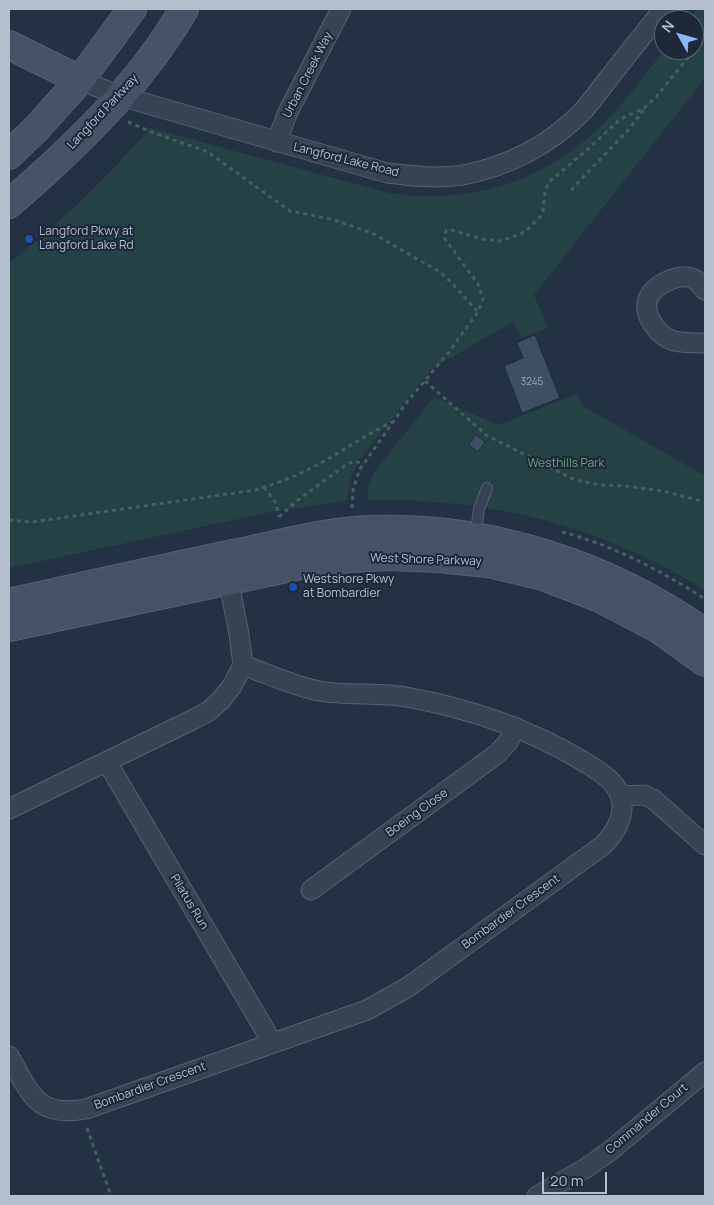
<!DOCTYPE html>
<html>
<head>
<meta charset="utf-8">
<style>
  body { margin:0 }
  #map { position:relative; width:714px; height:1205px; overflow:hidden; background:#233143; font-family:Manrope,sans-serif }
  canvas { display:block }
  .frame { position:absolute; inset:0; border:10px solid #b5becd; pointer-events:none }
  .north { position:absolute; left:654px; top:10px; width:50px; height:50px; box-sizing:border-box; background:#1d2838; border:1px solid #5a6474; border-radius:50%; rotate:308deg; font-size:14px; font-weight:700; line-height:20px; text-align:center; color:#b5becd }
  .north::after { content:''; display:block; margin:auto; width:18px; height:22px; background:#88b6ff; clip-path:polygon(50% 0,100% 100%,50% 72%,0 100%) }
  .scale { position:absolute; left:542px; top:1172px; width:65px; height:22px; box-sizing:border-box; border:2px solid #b5becd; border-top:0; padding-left:6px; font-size:15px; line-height:18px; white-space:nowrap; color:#b5becd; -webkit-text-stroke:4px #1d2838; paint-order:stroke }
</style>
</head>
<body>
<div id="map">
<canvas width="714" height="1205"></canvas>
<div class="frame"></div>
<div class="north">N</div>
<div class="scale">20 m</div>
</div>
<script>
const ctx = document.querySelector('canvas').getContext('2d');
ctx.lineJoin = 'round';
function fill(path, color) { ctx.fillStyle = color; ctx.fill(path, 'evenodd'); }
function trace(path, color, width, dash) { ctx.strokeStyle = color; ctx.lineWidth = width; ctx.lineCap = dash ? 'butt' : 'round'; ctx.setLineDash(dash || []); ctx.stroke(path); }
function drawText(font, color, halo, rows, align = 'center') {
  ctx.font = font + ' Manrope,sans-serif'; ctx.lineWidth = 4; ctx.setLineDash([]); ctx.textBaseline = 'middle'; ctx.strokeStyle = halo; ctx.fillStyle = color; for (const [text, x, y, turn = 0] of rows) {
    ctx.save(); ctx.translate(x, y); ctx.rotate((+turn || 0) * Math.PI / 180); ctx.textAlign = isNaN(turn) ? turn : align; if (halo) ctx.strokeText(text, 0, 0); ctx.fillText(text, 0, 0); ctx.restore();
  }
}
const green = new Path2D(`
  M697,9H705V78L534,295L548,328L522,338L513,322L431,369L360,459C351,474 349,483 347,501L271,512L9,568V263C61,223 107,177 150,128L389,193C471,205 545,182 604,123C626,101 645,75 664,50H694V20H688Z
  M577,394L583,406L705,476V590C598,524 492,498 367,500L369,484L375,471L434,397L498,425Z`);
const building = new Path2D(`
  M535,335L560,398L522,413L504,366L523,358L517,343Z
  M476,435L485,442L478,452L469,445Z`);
const path = new Path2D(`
  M694,50L705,36
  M128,122L154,133L208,152L290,211L331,219L372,233L440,272L453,284L478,312
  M571,190L631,127L644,109
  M425,381L486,435L575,480L601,485L625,486L663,491L705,502
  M264,487L276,503L279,517
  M352,508L353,489L360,469L407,402L448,353L478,312L481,303L483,299L478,284L445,239L444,235L446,231L451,230L482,239L501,241L525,232L540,217L543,211L545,191L549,182L587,150L619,120L644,108L656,97L694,50
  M279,517L298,500L347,464L354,461L363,464
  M9,520L32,522L255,490C275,484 295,477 313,467C340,453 365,435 392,422
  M562,532C613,545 661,571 705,599
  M87,1128L111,1196`);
const lane = new Path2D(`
  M475,538L479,509L487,488`);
const street = new Path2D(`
  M80,80L120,96L387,173C412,176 438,179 463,175C509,166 551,144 583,111C592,101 600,89 609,78C627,55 645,32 664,9
  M277,142L287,114L341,9
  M705,290C702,287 698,281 694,279C680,272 654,284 648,299C642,315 659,337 674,341C684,343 695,343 705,343
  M107,762L272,1042
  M621,796L644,795L653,799L705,845
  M9,809L194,719L209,711L221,700L232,686L243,665L239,634L226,568
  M311,890L497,754L508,742L515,727
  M9,1056C31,1094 36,1118 86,1109L367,1010L408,987L602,846C615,834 627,814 620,795C614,779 594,768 581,760C527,728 468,708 406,697C378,692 348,696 319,691C293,686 268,674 243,665
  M537,1196L586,1168L610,1151L705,1072`);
const secondary = new Path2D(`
  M9,45L80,80
  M9,155L37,128L80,80L132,9
  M9,204C75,147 140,85 184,9
  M9,603C85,586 161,569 238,553C281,544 328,531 372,530C490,526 609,565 705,633
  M9,627L296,566L351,558L390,556L438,558L488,563L543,576L600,598L659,629L705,662`);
const markers = [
  [29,239,5,"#1a4fb4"],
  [293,587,5,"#1a4fb4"]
];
const numberNames = [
  ["3245",532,382]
];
const streetNames = [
  ["Urban Creek Way",308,75,-63],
  ["Langford Parkway",103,112,-47],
  ["Langford Lake Road",346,160,14],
  ["West Shore Parkway",426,560,2],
  ["Boeing Close",417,813,-36],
  ["Pilatus Run",189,902,59],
  ["Bombardier Crescent",511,912,-36],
  ["Bombardier Crescent",150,1086,-20],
  ["Commander Court",647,1119,-40]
];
const poiNames = [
  ["Langford Pkwy at",39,232],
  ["Langford Lake Rd",39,246],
  ["Westshore Pkwy",303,580],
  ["at Bombardier",303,594]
];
const parkNames = [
  ["Westhills Park",566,464]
];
fill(green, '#264144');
fill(building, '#3f4f63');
trace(building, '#1f2a3a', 1);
trace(lane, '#566170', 12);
trace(street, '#566170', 21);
trace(secondary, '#566170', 30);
trace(path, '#445e61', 3, [4, 4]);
trace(lane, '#384353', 10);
trace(street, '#384353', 19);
trace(secondary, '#465266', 28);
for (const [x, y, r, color] of markers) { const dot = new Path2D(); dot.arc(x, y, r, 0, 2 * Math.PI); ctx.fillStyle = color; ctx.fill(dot); trace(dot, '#1d2838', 2); }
drawText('10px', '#98a2b2', null, numberNames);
drawText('12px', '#b5becd', '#1d2838', streetNames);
drawText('12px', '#b5becd', '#1d2838', poiNames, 'left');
drawText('12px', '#6aa076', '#1d2838', parkNames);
</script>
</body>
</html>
